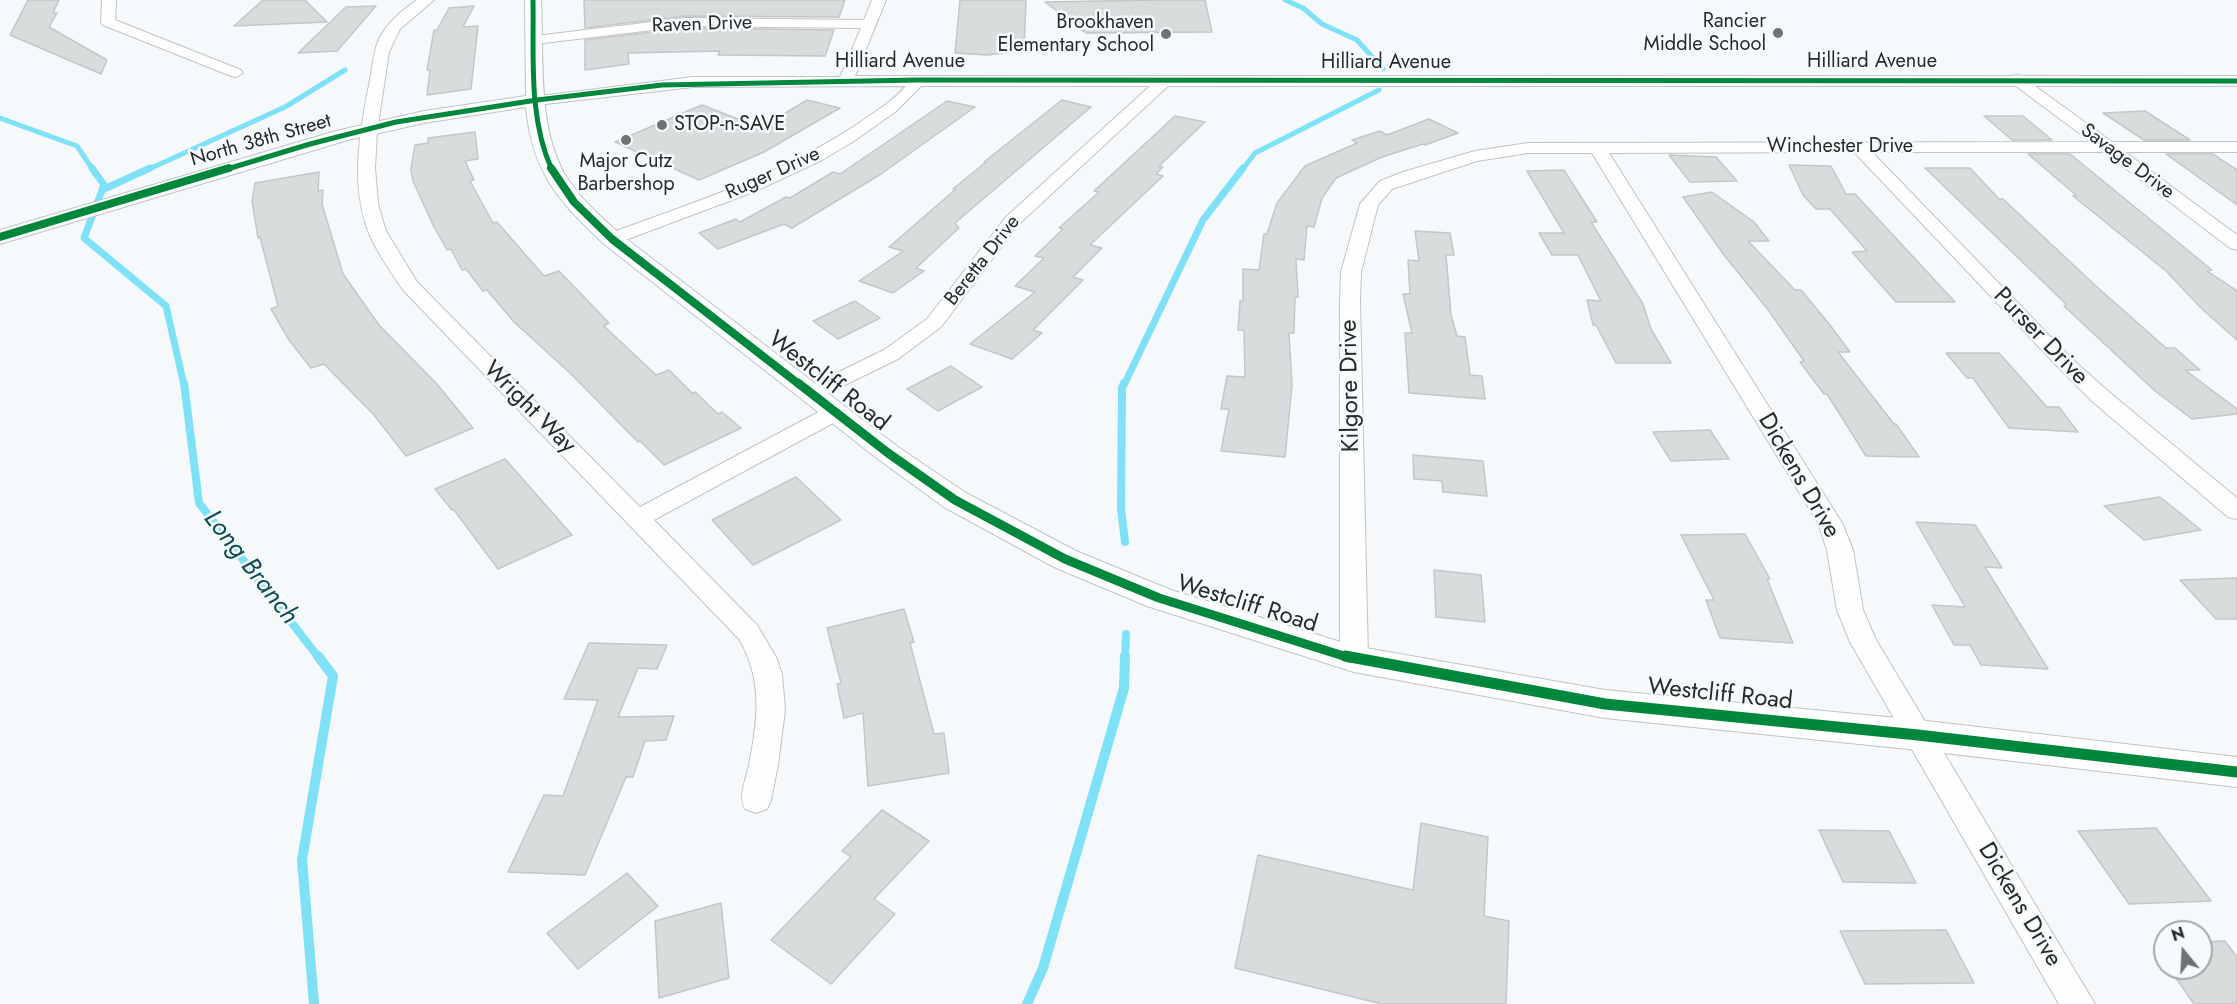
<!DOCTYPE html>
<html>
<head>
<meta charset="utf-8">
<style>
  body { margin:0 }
  #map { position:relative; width:2237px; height:1004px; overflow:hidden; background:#f6f9fb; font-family:Jost,sans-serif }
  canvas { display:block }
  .north { position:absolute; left:2153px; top:920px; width:60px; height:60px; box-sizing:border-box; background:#f5fafc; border:2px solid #a3a7a8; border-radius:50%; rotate:342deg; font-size:16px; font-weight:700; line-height:24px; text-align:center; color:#282a2a }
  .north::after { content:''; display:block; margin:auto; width:21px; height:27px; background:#707273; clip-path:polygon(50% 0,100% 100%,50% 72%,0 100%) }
</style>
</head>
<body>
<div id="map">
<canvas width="2237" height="1004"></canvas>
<div class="north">N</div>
</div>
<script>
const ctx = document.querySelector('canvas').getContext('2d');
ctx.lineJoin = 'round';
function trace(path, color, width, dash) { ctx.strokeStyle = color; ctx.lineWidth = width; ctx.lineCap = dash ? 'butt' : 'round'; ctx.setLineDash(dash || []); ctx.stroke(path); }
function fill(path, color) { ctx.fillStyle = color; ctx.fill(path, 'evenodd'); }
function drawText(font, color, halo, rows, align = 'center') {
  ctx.font = font + ' Jost,sans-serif'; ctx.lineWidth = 5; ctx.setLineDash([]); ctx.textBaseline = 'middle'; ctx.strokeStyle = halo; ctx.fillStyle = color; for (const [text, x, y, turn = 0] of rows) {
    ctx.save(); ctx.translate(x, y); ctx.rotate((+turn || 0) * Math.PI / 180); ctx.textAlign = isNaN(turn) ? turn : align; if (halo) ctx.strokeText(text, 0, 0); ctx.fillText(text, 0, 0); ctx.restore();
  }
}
const streamFar3 = new Path2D(`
  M1285,0L1303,8L1322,24L1357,40L1383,69
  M0,118L77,146L93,170
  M147,170L285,107L345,70
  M1242,170L1255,153L1379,90`);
const streamFar2 = new Path2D(`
  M92,168L104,185L84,238L166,306L184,385
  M102,190L150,168
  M1124,385L1203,220L1243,168`);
const streamFar1 = new Path2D(`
  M184,383L199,503L319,658
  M1124,383L1122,388L1121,509L1125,542
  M1125,658L1126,634`);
const stream = new Path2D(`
  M314,1004L302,860L333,676L318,656
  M1027,1004L1043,968L1124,688L1125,656`);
const building = new Path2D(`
  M28,0H59L53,13H57L49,27L107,60L101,74L10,35Z
  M263,0H305L327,22L234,26Z
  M584,0H845L839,17L686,16L585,28Z
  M960,0H1026L1024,51L987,55L955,53Z
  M1158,0H1205L1212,32L1086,33L1045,2Z
  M376,6L337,51L298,53L346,7Z
  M474,6L463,27L478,26L471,89L427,95L430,70H427L434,30H437L449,8Z
  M686,28L834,30L825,56L718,55L720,51L628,53L629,64L585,70V40Z
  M807,100L840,108L764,152L699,180L615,142L702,105L761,128Z
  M1062,100L1091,107L955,223L959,228L916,268L924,271L893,293L859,281L903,251L889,247L956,189H953L986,162H984Z
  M947,101L975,107L881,174L792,228L784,224L718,249L699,233L736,219L740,222L786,197L790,198L833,172L840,174Z
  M2145,111L2190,140H2144L2103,113Z
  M1175,116L1205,122L1159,166L1163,167L1156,174L1163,176L1090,245L1102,248L1073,277L1083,280L1033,330L1042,333L1012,359L970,344L1035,292L1015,286L1044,258L1035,256L1063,229L1059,228L1099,192L1094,191Z
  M1984,116H2023L2052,140H2012Z
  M1429,119L1458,133L1425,145L1423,144L1382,157L1336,178L1322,198L1314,227L1307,226L1304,260L1296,259L1298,297H1295L1294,333H1289L1292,385L1285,457L1221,451L1229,409H1221L1227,376L1245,377L1244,330H1238L1240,301H1243V269L1259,270L1264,234H1267L1277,203L1305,166L1357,143L1352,140L1380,131L1387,135Z
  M475,132L478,159L465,161L474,180L470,181L493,223L497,222L544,276L559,271L609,323L604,326L656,375L669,370L692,393L695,392L718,414L722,412L741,428L664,465L640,441L638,442L570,373L514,322L487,290L483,291L466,269L462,270L451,249L447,250L433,225L413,181L411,169L415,145L428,143V138Z
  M2028,154H2070L2212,270L2207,271L2237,291V340L2202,309L2166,271L2073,196H2077Z
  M2166,154H2213L2237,170V205Z
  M1669,155L1716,157L1737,181L1690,182Z
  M1789,165L1831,166L1846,194H1855L1955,302H1896L1852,252L1867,251L1830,209H1816L1803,195Z
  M1925,168H1970L1999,199H2003L2097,287L2166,348H2175L2200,370H2185L2237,409V414L2192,419L2155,391L2064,306L2067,305Z
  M1564,170L1597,222H1591L1643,304L1651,329L1671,363H1616L1596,325H1593L1587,300L1601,301L1578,255H1552L1539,233H1564L1527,171Z
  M319,172L318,191L323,190L322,204L343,274L379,325L436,383L473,428L406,456L374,415L324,364L311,368L289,340L271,309L278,306L260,237L258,238L252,201L255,183Z
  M1712,192L1754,222L1769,241H1748L1795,290H1801L1830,325L1850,352H1838L1894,424H1896L1919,457L1866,456L1827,394H1824L1800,362L1804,361L1769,311L1724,255L1683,197Z
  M1415,231L1450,233L1454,255H1446L1451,315L1457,336L1465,337L1470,375L1482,376L1485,399L1409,393L1405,333H1412L1403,294H1410L1408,260L1419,261Z
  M855,301L880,318L838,339L813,321Z
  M1946,353H1999L2047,407H2059L2078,432L2009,428L1973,378H1967Z
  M951,366L982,387L938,411L907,389Z
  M1710,430L1729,459L1671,461L1653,432Z
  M1413,455L1483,461L1487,496L1443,492L1442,481L1414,479Z
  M505,459L572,535L498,569L454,510H452L435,489Z
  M796,477L841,520L753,565L712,520Z
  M2160,497L2201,530L2144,540L2104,506Z
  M1916,522L1975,525L2002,568L1985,567L2048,669L1981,665L1970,645H1954L1932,605L1965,607Z
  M1745,534L1770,579H1767L1793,643L1720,638L1706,600H1714L1681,535Z
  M1434,570L1481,575L1485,622L1436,617Z
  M2237,578V619H2216L2180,580Z
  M904,609L914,642L910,643L934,734L944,733L949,773L868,786L863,713L844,718L837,684L841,683L827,628Z
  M589,643L667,645L657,669L638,668L618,717L674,716L666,740L645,741L633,777H626L585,875L508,872L544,795L563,796L598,700L564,699Z
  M882,810L929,841L874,899L895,914L831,984L771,940L851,857L842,851Z
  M1421,823L1488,837L1484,916L1509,921L1506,1004H1382L1235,968L1258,855L1413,890Z
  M2156,828L2211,901L2129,904L2078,831Z
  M1819,830L1889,831L1916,883L1843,882Z
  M627,873L658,906L578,969L547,933Z
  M721,903L729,978L659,998L655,921Z
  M1946,930L1974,983L1865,984L1840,931Z
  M2225,941L2237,957V1004H2194L2169,968H2201V942Z`);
const minor = new Path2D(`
  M102,0H116L115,20L241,70L243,73L236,77L231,76L103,25L101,22Z
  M417,0H434L400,29L389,52L377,131L375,168L378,204L386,231L417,282L640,507L828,407L836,405L844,407L847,412L844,417L654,520L757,625L776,657L782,674L785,710L778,765L771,800L767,809L756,813L745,809C738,795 746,780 749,765C758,721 763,679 739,639L403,290C389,269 372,246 365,222C351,175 361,126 370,80C373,66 373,52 379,39C387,23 402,10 417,0Z
  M872,0H886L855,76H2011L2017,75L2023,76H2237V86H2035L2112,142H2237V152H2125L2237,235V250L2230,248L2104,152H1872L2072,359L2109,392L2237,498V519L2228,517L2093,402L2058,367L1854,152L1609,153L1842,523L1853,550L1863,610L1876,640L2095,1004H2059L1850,642L1837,610L1827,550L1818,523L1592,153H1528L1477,161L1392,189L1378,205L1361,272L1360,301L1368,659L1364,666L1354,669L1344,666L1340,659V301L1341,272L1360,204L1380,181L1403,172L1475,151L1528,143L2091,142L2016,86H1168L1018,225L941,327L898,359L812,401L804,399L801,394L804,389L884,350L927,319L1006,217L1150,86H921L895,112L854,141L822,160L756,191L612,245L605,243L603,239L605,235C692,203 782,175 859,123C876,111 893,101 906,86L693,87L537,105L529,100L532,97L693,77H840L861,28L686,26L535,44L528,40L535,36L686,18L864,20Z`);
const tertiary = new Path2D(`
  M525,0H541C544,57 536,132 569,181C583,201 602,218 620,234L898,447L966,493L1076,551L1171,590L1354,646L1605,690L1918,720L2237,757V787L1918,750L1605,718L1354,672L1147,606L1054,567L944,507L878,459L604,244C558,201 532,172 526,107L424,123L348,140L0,244V230L336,131L424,111L526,96Z`);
const cyclewayFar3 = new Path2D(`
  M533,0C534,56 528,118 552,170
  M224,170L310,144L396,122L537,100L662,85L917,80L2237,81`);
const cyclewayFar2 = new Path2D(`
  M551,168L574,202L612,239L800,385
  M0,237L229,168`);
const cyclewayFar1 = new Path2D(`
  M798,383L888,453L955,500L1065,559L1159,598L1350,658`);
const cycleway = new Path2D(`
  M1345,656L1605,704L1918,735L2237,772`);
const markers = [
  [1778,33,6,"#707273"],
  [1166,34,6,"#707273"],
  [662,125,6,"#707273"],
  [626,140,6,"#707273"]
];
const farPoinames = [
  ["Rancier",1766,22],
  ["Middle School",1766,45],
  ["Brookhaven",1154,23],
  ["Elementary School",1154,46],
  ["STOP-n-SAVE",674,125,"left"],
  ["Major Cutz",626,162,"center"],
  ["Barbershop",626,185,"center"]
];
const farStreetnames = [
  ["Raven Drive",702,25,-2],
  ["Hilliard Avenue",900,62],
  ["Hilliard Avenue",1872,62],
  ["Hilliard Avenue",1386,63],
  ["North 38th Street",261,141,-16],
  ["Winchester Drive",1840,147],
  ["Savage Drive",2127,162,37],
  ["Ruger Drive",773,174,-24],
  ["Beretta Drive",983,261,-52]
];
const streetNames = [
  ["Purser Drive",2040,337,46],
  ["Westcliff Road",828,382,38],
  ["Kilgore Drive",1351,386,-91],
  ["Wright Way",529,408,45],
  ["Dickens Drive",1798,476,60],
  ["Westcliff Road",1247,605,17],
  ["Westcliff Road",1720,695,6],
  ["Dickens Drive",2019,905,59]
];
const waterNames = [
  ["Long Branch",250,568,52]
];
trace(streamFar3, '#7ee1f8', 5);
trace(streamFar2, '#7ee1f8', 7);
trace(streamFar1, '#7ee1f8', 8);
trace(stream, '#7ee1f8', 10);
fill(building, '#d9dcdd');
trace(building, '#c4c6c7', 1.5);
trace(minor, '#c1c3c5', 2);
trace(tertiary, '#c1c3c5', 2);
fill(minor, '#fefefe');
fill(tertiary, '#fefefe');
trace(cyclewayFar3, '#00873e', 5);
trace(cyclewayFar2, '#00873e', 8);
trace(cyclewayFar1, '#00873e', 9);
trace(cycleway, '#00873e', 11);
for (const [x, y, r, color] of markers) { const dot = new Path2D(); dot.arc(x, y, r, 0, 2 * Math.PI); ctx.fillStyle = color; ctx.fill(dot); trace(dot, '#f5fafc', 2); }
drawText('20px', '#282a2a', '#f5fafc', farPoinames, 'right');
drawText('20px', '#282a2a', '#f5fafc', farStreetnames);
drawText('24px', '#282a2a', '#f5fafc', streetNames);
drawText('italic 26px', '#0d4a57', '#f5fafc', waterNames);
</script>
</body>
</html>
